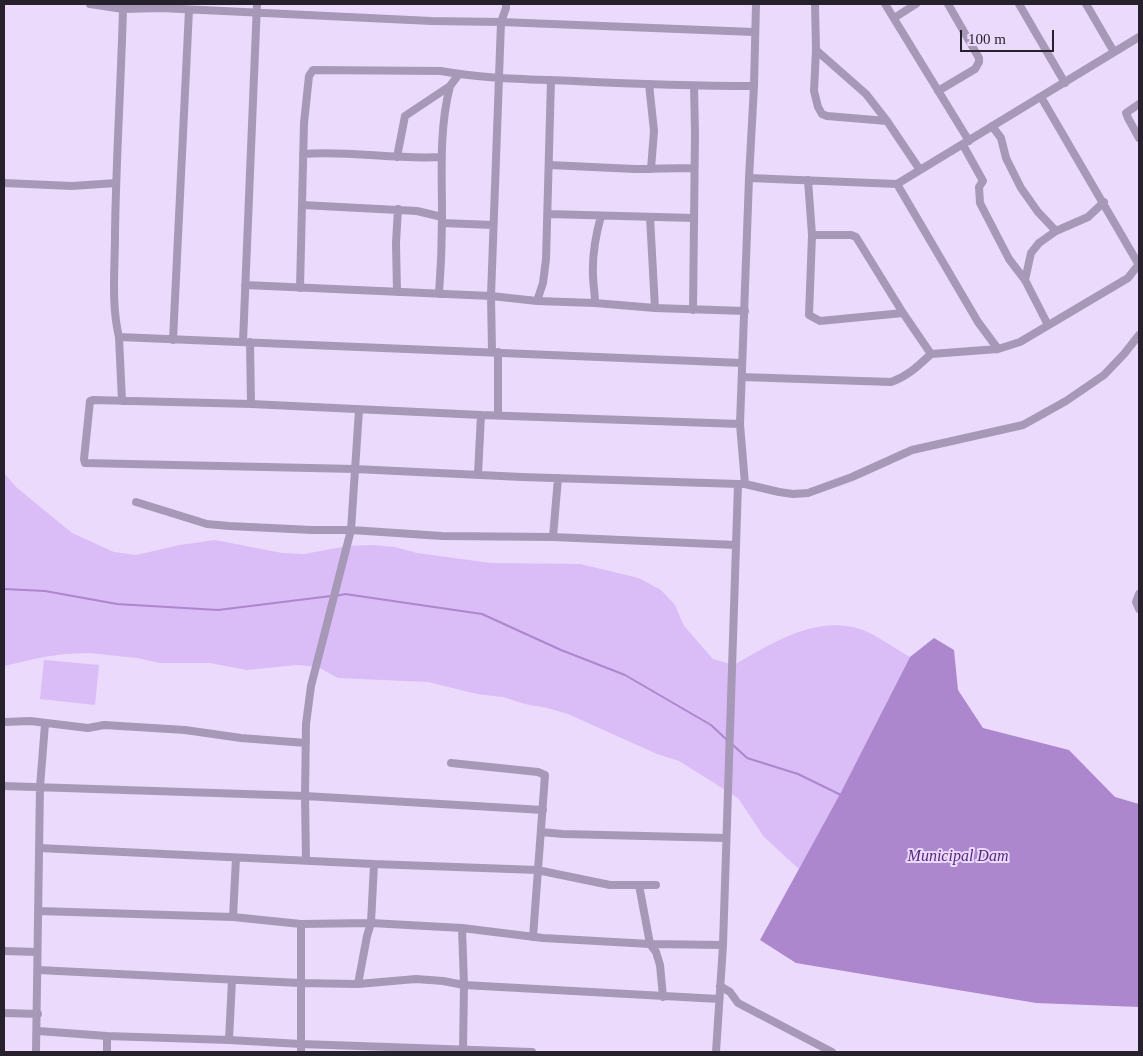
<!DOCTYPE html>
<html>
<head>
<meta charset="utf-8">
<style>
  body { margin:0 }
  #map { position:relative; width:1143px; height:1056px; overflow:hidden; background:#ebdafc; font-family:"Times New Roman",serif }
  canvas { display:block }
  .frame { position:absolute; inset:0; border:5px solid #27212d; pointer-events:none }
  .scale { position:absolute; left:960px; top:30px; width:94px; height:22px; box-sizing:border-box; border:2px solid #27212d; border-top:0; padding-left:6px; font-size:15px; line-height:18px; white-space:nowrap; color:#27212d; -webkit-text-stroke:4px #ebdafc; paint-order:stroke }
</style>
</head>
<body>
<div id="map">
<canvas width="1143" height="1056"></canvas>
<div class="frame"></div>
<div class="scale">100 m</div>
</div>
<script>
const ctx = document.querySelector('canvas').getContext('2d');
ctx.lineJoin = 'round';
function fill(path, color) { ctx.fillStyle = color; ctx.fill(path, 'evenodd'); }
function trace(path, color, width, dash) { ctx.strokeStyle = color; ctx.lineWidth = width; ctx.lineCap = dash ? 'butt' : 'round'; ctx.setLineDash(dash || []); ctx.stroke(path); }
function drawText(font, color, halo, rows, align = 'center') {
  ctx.font = font + ' "Times New Roman",serif'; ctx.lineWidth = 4; ctx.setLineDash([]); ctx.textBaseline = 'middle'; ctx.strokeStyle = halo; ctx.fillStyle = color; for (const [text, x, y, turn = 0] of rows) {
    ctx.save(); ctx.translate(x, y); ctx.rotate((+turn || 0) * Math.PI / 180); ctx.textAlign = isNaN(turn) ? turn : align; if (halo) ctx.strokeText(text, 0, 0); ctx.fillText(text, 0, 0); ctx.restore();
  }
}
const green = new Path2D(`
  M4,473L16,487L72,533L114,552L136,555L180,545L215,540L282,553L304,554L348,546L372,545L395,547L417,553L491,563L580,564L639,578L661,590L675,605L684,626L713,659L734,665C771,644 815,615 860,629C875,634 896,649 910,657L840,794L799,869L764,837L738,798L679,761L657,754L568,714L547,708L525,704L503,697L477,694L428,682L338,678L318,667L296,665L247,670L210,663H160L137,658L89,653L65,654L43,657L4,666Z
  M44,660L99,665L95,705L40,699Z`);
const water = new Path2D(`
  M934,638L954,650L958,690L983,728L1069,750L1115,797L1139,804V1007L1036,1003L796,963L760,940L840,794L910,657Z`);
const stream = new Path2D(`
  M4,589L45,591L117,604L218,610L331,596
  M336,596L345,594L482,614L561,650L625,675L711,725L727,740
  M733,745L747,758L798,774L841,795`);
const minor = new Path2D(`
  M90,4L123,9L161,8L431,21L501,22L754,32
  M815,4L816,50L814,91L818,107L822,114L827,116L887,121L920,170
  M885,4L969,141
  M1019,4L1065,83
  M1086,4L1114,52
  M894,18L916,4
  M816,50L866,94L887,121
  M649,84L654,131L651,169
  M938,91L975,69L979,62V58L948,4
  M1041,97L1139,265
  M1139,104L1126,113L1128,118L1139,138
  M992,126L1001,138L1006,158L1021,188L1038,212L1056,231
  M963,145L983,181L979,187L980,203L1009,259L1025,280L1048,325
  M303,154C349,150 395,160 441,157
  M397,157L405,116L450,86L459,74
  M549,165L635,169L694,168
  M749,178L897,184L1139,37
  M808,180L812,235L809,315L820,321L903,313L931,354
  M4,183L72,186L116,183
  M897,184L978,322L998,349
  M302,205L304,123L309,76L313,70L441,71C485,79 530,79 574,81C635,84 694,86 754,86
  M548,214L693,218
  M650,217L655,308
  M442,223L493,225
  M812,235H851L856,237L903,313
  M1025,280L1031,253L1039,243L1056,231L1088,217L1104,202
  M245,285L491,296L537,301L595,303L655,308L745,311
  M300,288L302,205L417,211L442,217
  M397,292L396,243L398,209
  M439,294C441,268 442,243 442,217C442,173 439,129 450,86
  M537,301L543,283L546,259L551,80
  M595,303C595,293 593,284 593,275C592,255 596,234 601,216
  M693,310L695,134L694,86
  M119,337L742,363
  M173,340L189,10
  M243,342L257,4
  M250,342L251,404
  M492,351L491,296L499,77L501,22L506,8V4
  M742,377L891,382C908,376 918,366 931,354L998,349L1020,342L1128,278L1139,264
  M122,401L119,337C111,304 115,268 115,234C116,159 121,84 123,9
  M498,415V352
  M478,474L481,415
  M738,484L522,477L355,469L85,463L84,459L90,401L93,400L251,404L481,415L740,424
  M745,484L779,492L793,494L808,493L852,477L912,450L1023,425L1066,401L1104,375L1124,354L1139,335
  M136,502L207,524L229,526L312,530H351L442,536L553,537L736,545
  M553,537L558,478
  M1139,594L1136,602L1139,609
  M4,722L30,721L88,728L104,725L185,730L241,738L306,743
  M451,763L538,772L545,775L533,937
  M4,786L305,796L543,810
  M541,832L563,834L726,838
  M39,848L374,864L537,870L610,885H656
  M306,860L305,796L306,724L311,686L351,530L359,410
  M639,885L650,944L656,952L660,965L663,997
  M39,911L233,917L301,924L371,923L462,928L543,938L650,944L723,945
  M233,917L236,858
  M462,928L464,985L463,1050
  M4,951L37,952
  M38,970L300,983L358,984L416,979L443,981L464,985L719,999
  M358,984L367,936L371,923L374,864
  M720,986L730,992L738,1003L832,1052
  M4,1013L38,1014
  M38,1031L107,1036L229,1040L301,1044L532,1052
  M229,1040L232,980
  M36,1052L40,787L45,724
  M107,1052V1036
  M301,1052V924
  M716,1052L723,945L738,484H745L740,424L749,178L754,86L756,4`);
const waterNames = [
  ["Municipal Dam",958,857]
];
fill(green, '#dabcf7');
fill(water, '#ac87ce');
trace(stream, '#ac87ce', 2);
trace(minor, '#a798b8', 8);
drawText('italic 16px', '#57277b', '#ebdafc', waterNames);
</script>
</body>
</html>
